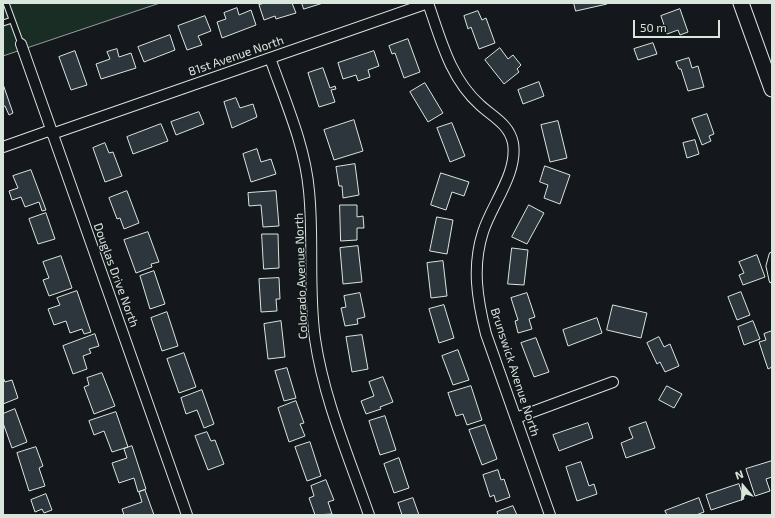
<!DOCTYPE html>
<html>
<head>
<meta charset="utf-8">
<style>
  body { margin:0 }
  #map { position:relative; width:775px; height:518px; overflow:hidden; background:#14181c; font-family:"Exo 2",sans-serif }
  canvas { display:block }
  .frame { position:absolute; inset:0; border:4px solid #d8e6dc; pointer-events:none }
  .north { position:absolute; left:723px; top:466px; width:40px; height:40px; -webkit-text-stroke:3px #14181c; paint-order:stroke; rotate:341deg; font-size:11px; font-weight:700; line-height:16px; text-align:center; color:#d8e6dc }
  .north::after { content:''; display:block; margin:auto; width:14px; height:18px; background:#d8e6dc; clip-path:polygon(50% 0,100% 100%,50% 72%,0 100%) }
  .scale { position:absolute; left:633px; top:20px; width:87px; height:18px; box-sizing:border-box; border:2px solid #d8e6dc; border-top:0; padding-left:5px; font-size:12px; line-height:14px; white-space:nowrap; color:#d8e6dc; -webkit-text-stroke:3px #14181c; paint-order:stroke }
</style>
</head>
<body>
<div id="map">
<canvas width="775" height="518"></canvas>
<div class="frame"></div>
<div class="north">N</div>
<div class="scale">50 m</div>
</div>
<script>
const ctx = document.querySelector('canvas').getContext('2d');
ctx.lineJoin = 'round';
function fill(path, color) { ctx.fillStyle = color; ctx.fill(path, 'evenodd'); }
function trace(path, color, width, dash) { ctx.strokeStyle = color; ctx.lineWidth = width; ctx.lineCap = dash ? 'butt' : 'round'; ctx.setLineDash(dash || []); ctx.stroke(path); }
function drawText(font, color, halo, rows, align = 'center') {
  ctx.font = font + ' "Exo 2",sans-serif'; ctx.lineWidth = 3; ctx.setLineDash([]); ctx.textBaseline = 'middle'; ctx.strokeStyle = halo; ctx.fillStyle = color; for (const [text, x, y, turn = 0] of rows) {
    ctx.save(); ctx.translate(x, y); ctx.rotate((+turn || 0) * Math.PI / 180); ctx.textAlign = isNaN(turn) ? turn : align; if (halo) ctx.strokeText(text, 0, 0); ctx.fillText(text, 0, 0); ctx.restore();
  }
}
const green = new Path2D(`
  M3,3H160L3,56Z`);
const building = new Path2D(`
  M265,3H292L296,13L276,19L275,16L264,20L259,5Z
  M302,3H323L304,9Z
  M574,3H606L607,4L576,11Z
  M237,8L239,15L251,10L256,25L222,38L217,22L226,19L224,13Z
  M680,9L688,32L680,35L678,30L667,34L661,16Z
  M478,11L482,20L486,18L495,43L479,49L471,27L468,29L464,16Z
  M205,16L211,31L198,36L202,45L187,50L178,26Z
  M170,35L175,50L144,62L138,47Z
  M408,39L420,72L404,78L395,53L392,54L389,46Z
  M653,43L657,54L638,60L634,49Z
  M500,48L508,59L513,55L521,65L517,69L519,72L504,84L485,60Z
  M117,49L119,57L131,53L136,68L101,79L96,64L110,59L107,52Z
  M75,51L87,85L71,90L59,57Z
  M374,51L379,66L368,70L370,77L358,81L356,75L343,79L338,63Z
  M689,58L692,68L698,66L704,87L688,91L681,69H679L676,62Z
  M323,68L330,88L335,86L336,89L331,90L335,102L319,107L308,73Z
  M539,82L544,96L523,104L518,90Z
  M425,83L443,113L428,122L410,92Z
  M3,84L13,113L9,115L5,106H3Z
  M236,98L240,108L253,104L257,117L232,128L224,102Z
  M199,112L204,124L176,135L171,122Z
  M707,114L714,134L709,136L711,141L702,145L692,119Z
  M354,120L363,151L334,160L324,130Z
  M558,121L567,158L550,162L541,125Z
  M452,123L465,156L450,162L437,128Z
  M161,124L168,141L133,154L127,137Z
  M695,140L699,154L687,158L683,143Z
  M105,143L109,153L113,152L122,176L105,182L93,148Z
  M257,149L261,162L271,159L276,174L251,182L243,154Z
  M355,164L359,195L343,198L342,186H339L336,167Z
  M545,166L570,175L560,204L544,198L548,185L540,182Z
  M31,170L46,210L42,211L39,202L25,207L21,197L12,200L9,191L18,188L13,176Z
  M441,173L469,182L464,196L452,192L446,210L431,205Z
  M127,191L139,223L124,229L120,218L117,219L109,198Z
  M276,191L279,226L263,227L261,205L249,206L248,193Z
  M340,205H357V217L363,216L364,228H357V240L341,241Z
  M529,205L544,213L527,244L512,237Z
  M46,213L55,239L38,244L29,219Z
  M437,217L453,220L447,254L430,251Z
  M148,232L159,262L151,264L152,267L136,273L124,240Z
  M262,234H278L279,268L264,269Z
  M358,246L362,282L343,284L340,248Z
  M512,248L528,250L524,285L508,284Z
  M757,255L765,277L743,285L739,275L744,273L739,262Z
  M61,256L72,288L49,296L43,280L49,278L43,262Z
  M443,261L447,296L431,298L427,263Z
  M154,271L165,304L150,309L140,276Z
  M279,278L280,299H276L277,311L261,312L259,279Z
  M77,291L91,332L84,334L82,329L70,333L66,321L54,325L48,309L60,305L57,298Z
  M741,292L750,315L737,320L728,297Z
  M360,293L365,317L357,319L358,324L345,326L341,308L346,307L344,296Z
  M527,293L535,317L529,319L532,329L518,333L515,321L518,320L511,298Z
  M444,305L454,338L439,343L429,309Z
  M613,305L647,313L641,338L607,330Z
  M167,312L178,346L162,351L151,318Z
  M597,318L602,333L568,346L563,330Z
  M281,321L285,357L268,359L264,324Z
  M753,321L760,339L744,345L738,327Z
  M772,331V367L768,369L759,342L766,340L764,334Z
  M95,334L99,346L89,349L91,353L83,356L87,369L73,374L63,346Z
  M362,335L368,369L352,372L346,337Z
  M659,337L664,347L670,344L679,366L665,372L660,362L657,364L647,343Z
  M536,338L549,372L534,377L521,343Z
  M458,350L469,380L453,385L442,356Z
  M184,353L196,387L179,393L167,359Z
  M287,368L296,398L284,401L275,371Z
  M102,373L115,406L94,414L84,387L89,385L87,378Z
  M3,377L5,382L12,380L18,398L3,404Z
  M383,377L393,402L380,407L381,409L366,414L361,401L374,396L369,382Z
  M471,386L482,420L467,425L463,414L456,416L448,393Z
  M667,386L682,394L674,408L659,400Z
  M202,390L214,424L204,428L197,410L186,414L181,398Z
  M296,401L304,423L300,424L305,436L289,442L278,408Z
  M15,409L27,442L12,448L3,423V414Z
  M116,412L128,447L112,452L104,431L94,435L89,421Z
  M385,416L396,450L380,455L369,421Z
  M646,422L655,448L626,458L621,443L633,438L629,428Z
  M588,423L593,438L559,451L553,435Z
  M485,425L497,459L482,465L469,430Z
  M207,432L211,441L215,440L224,464L208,470L195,436Z
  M310,442L321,476L307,481L295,447Z
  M132,446L146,489L138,492L134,478L119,483L112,463L127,458L124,449Z
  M36,447L43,466L39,468L45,486L29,491L17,453Z
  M399,458L409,488L394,493L384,464Z
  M772,461V477L766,479L770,491L755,496L746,469Z
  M581,462L589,486L594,484L597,494L577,501L566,467Z
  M498,470L501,480L504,479L510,497L496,502L494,495L490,497L483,475Z
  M326,480L334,500L328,502L332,514L315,515L309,498L314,496L311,486Z
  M739,484L744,499L711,510L706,495Z
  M145,490L154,515H124L122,509L142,502L139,492Z
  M46,494L52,510L44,513L42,509L35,512L31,500Z
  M413,498L419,515H402L398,503Z
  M699,498L704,512L696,515H667L665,511Z
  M513,506L517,515H498L497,512Z`);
const lane = new Path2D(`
  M6,3L21,44
  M3,23L12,20
  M772,255L769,266L772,280`);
const street = new Path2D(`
  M21,44L187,515
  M270,58C285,101 305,145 309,191C314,240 308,290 315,339C324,400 349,457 369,515
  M52,134L428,3C441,40 450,78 480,105C493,117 509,124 513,143C518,173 492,204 483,232C472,266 477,299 486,334L550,515
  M3,147L51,130
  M516,418L613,382`);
const secondary = new Path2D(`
  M741,3L772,89`);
const streetNames = [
  ["81st Avenue North",236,56,-19],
  ["Douglas Drive North",116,275,70],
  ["Colorado Avenue North",301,276,-92],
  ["Brunswick Avenue North",515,372,72]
];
fill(green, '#1a2d24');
trace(green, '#939e99', 1);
fill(building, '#2c363c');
trace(building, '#d8e6dc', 1);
trace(lane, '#d8e6dc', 7);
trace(street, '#d8e6dc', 12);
trace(secondary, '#d8e6dc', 17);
trace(lane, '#14181c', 5);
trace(street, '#14181c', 10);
trace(secondary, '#14181c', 15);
drawText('12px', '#d8e6dc', '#14181c', streetNames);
</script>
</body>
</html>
